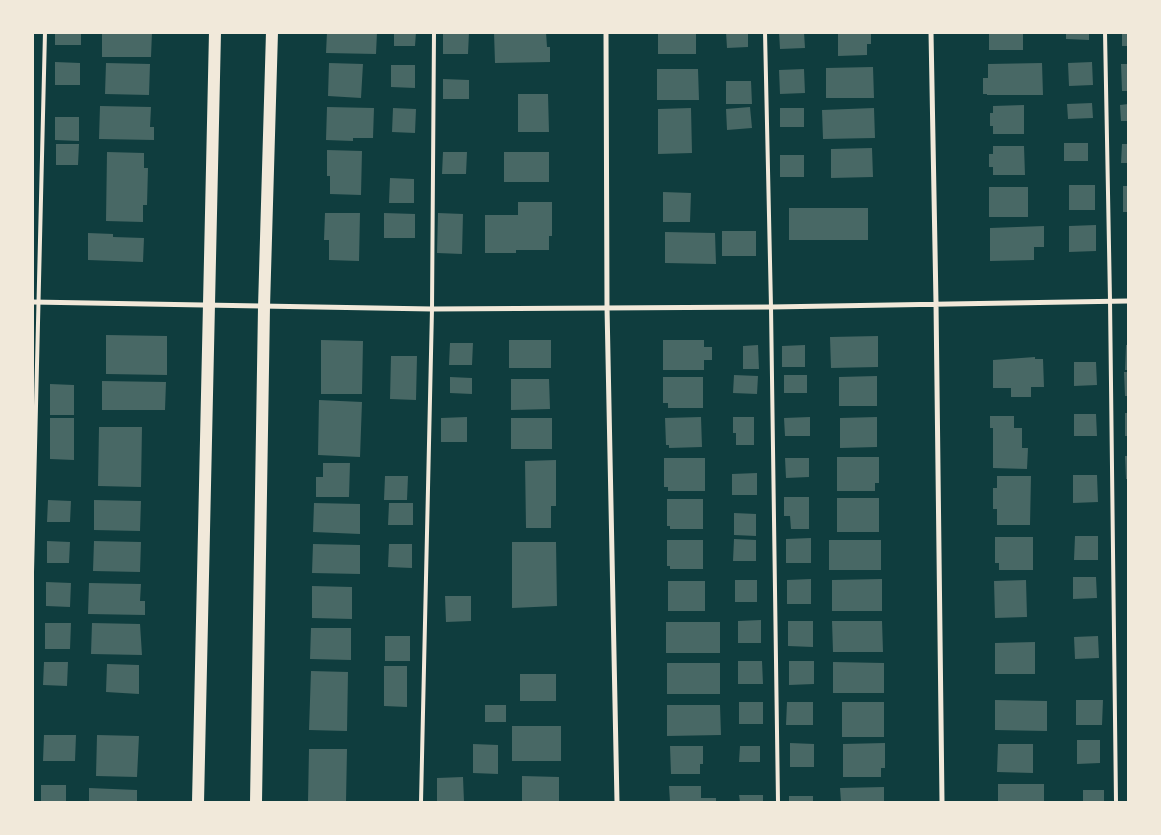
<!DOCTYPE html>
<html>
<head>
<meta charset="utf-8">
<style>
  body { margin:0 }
  #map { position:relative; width:1161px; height:835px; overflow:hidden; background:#0f3d3e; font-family:"Archivo Narrow",sans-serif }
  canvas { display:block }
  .frame { position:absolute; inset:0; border:34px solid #f1e9da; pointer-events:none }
</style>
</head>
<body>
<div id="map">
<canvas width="1161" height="835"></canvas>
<div class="frame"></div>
</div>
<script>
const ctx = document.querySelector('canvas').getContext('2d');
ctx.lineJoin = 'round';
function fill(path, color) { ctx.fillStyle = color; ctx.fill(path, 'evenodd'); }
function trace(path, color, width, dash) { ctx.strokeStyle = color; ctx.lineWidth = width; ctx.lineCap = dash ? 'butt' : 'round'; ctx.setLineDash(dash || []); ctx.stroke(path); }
const building = new Path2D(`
  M55,32H81V45H55Z
  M102,32H152L151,57H102Z
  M327,32H377L376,54L326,53Z
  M394,32H416L415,46H394Z
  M443,32H469L468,54H443Z
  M494,32H546L547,47H550V62L495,63Z
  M658,32H696V54H658Z
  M726,32H748V47L727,48Z
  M779,32H804L805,48L780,49Z
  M838,32H866V34H871V44H867V55L838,56Z
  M989,32H1023V50H989Z
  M1066,32H1089V40L1066,39Z
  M1122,32H1128V46H1122Z
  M55,62L80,63V85H55Z
  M1092,62L1093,85L1069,86L1068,63Z
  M106,63L150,64L149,95L105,94Z
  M329,63L363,64L361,98L328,96Z
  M1042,63L1043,95H987V94H983V78H988V64Z
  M1121,64H1128V91H1122Z
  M391,65H415V88L391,87Z
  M873,67L874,98H826V68Z
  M657,69H698L699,100H657Z
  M804,69L805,93L780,94L779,70Z
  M443,79L469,80V99H443Z
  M726,81H751L752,104H726Z
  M518,94H548L549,132H518Z
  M1092,103L1093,118L1068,119L1067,104Z
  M1128,104V121H1121L1120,105Z
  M1024,105V134H993V126H990V113H993V106Z
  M100,106L151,107L150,127H154V140L99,139Z
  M327,107L374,108L373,138H353V141L326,140Z
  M750,107L752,128L727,130L726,109Z
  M393,108L416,109L415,133L392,132Z
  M691,108L692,153L658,154V109Z
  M780,108H804V127H780Z
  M874,108L875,138L823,139L822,110Z
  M55,117H79V141L55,140Z
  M1064,143H1088V161H1064Z
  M56,144H79L78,165H56Z
  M1122,144H1128V163H1121Z
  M993,146H1024L1025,175H993V167H989V154H993Z
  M872,148L873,177L831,178V149Z
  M327,150L362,151L361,195L330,194V176H327Z
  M107,152L144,153V168H148L147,205H143V222L106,221Z
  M443,152H467L466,174H442Z
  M504,152H549V182H504Z
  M780,155H804V177H780Z
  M390,178L414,179V203H389Z
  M1069,185H1095V210H1069Z
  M1123,186H1128V212H1123Z
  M989,187H1028V217H989Z
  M663,192L691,193L690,222H663Z
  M518,202H552V236H549V250H516V253H485V215H518Z
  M789,208H868V240H789Z
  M325,213H360L359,261L329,260V240H324Z
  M384,213L415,214V238H384Z
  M438,213L463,214L462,254L437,253Z
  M1096,225V251L1069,252V226Z
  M1044,226V247H1034V260L990,261V228Z
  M722,231H756V256H722Z
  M665,232L715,233L716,264L665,263Z
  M88,233L113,234V237L144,238L143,262L88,260Z
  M106,335L167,336V375L106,374Z
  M878,336V367L831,368L830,337Z
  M321,340L363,341L362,394H321Z
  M509,340H551V368H509Z
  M663,340H704V347H712V360H704V370H663Z
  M450,343H473L472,365H449Z
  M758,345L759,369H743V346Z
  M805,345V367H782V346Z
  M1126,345H1128V370H1125Z
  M391,356H417L416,400L390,399Z
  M1035,357V359H1043L1044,387H1031V397H1011V388H993V360Z
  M1074,362H1096L1097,385L1074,386Z
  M1124,372H1128V396H1125Z
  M734,375L758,376L757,394L733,393Z
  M784,375H807V393H784Z
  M877,376V406H839V377Z
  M450,377L472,378V394L450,393Z
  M663,377H703V408H668V403H663Z
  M511,379H549L550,409L511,410Z
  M102,381L166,382L165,410H102Z
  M50,384L74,385V415H50Z
  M319,400L362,402L360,457L318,455Z
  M1125,413H1128V436H1125Z
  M1074,414H1096L1097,436H1074Z
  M990,416H1014V428H1022V448H1028L1027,469L993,468V428H990Z
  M467,417V442H441V418Z
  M701,417L702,447L669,448V445H666L665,418Z
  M733,417H754V445H736V433H733Z
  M810,417V436H785L784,418Z
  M877,417V447L840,448V418Z
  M50,418H74V460L50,459Z
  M511,418H552V449H511Z
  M99,427H142L141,487L98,486Z
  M1125,456H1128V479H1126Z
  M837,457H879V483H875V491H837Z
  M664,458H705V491H668V487H664Z
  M785,458H809V477L786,478Z
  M556,460V506H551V528H526L525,461Z
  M323,463H350L349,497H316V477H323Z
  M757,473V495H732V474Z
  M1073,475H1097L1098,502L1073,503Z
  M385,476H408L407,500H384Z
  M997,476H1031L1030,525H997V509H993V488H997Z
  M784,497H809V529H791L790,516H784Z
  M837,498H879V532H837Z
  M667,499H703V529H670V526H667Z
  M48,500L71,501L70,522H47Z
  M94,500L141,501L140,531L94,530Z
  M314,503L360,504V534L313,532Z
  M389,503H413V525H388Z
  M734,513L756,514V536L734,535Z
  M1075,536H1098V560H1074Z
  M995,537H1033V570H999V563H995Z
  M811,538V563H786V539Z
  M734,539L756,540V561H733Z
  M667,540H703V569H670V566H667Z
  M829,540H881V570H829Z
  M47,541L70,542L69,563H47Z
  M94,541L141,542L140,572L93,571Z
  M512,542H556L557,606L512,608Z
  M313,544L360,545V574L312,573Z
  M389,544H412V568L388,567Z
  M1073,577H1096L1097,598L1073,599Z
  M811,579V604H787V580Z
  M882,579V611H832V580Z
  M735,580H757V602H735Z
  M1026,580L1027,617L995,618L994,581Z
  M668,581H705V611H668Z
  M46,582L71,583L70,607L46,606Z
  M89,583L141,584L140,601H145V615L88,614Z
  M312,586L352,587V619L312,618Z
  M445,596H471V621L446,622Z
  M761,620V643H738V621Z
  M788,621H813V647L788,646Z
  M832,621H882L883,652H833Z
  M666,622H720V653H666Z
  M45,623H71L70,649H45Z
  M92,623L140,624L142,655L91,654Z
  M311,628H351V660L310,659Z
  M385,636H410V661H385Z
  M1098,636L1099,658L1075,659L1074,637Z
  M1035,642V674H995V643Z
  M738,661H762L763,684H738Z
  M789,661H814V684L789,685Z
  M44,662H68L67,686L43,685Z
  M833,662L884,663V693H833Z
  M667,663H720V694H667Z
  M107,664L139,665V694L106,692Z
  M384,666H407V707L384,706Z
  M311,671L348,672L347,731L309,730Z
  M520,674H556V701H520Z
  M995,700L1047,701V731L995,730Z
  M1076,700H1103L1102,725H1076Z
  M739,702H763V724H739Z
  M787,702H813V725H786Z
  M842,702H884V737H842Z
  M485,705H506V722H485Z
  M667,705H720L721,735L667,736Z
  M512,726H561V761H512Z
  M44,735H76L75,761H43Z
  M97,735L139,736L137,777L96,776Z
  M1077,740H1100V763L1077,764Z
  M790,743L814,744V767H790Z
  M885,743V768H881V777H843V744Z
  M473,744L498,745V774L473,773Z
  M998,744H1033V773L997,772Z
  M670,746H703V764H700V774H671Z
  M740,746H760V762H739Z
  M309,749H347L346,802H308Z
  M522,776L559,777V802H522Z
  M463,777L464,802H437V778Z
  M998,784H1044V802H998Z
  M41,785H66V802H41Z
  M669,786H701V798H716V802H670Z
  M884,787V802H841L840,788Z
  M89,788L137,790V802H89Z
  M1083,790H1104V802H1083Z
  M739,795H763V802H740Z
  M789,796H813V802H789Z`);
const service = new Path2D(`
  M765,32L771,307L778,802
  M1105,32L1110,300L1116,802
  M32,572L45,32
  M421,802L432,309L434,32`);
const minor = new Path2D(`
  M606,32L607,307L617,802
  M931,32L936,303L942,802
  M32,302L432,309L771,307L1128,301`);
const primary = new Path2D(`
  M198,802L215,32
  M256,802L264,307L272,32`);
fill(building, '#486865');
trace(service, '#f1e9da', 4);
trace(minor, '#f1e9da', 5);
trace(primary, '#f1e9da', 12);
</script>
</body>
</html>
